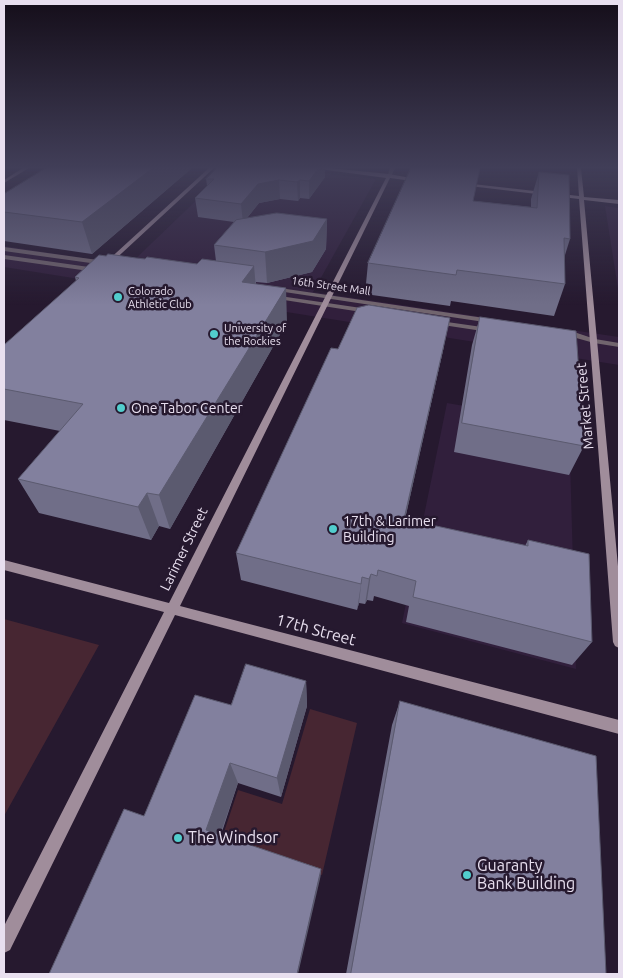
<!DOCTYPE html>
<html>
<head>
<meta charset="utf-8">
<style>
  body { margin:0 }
  #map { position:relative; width:623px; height:978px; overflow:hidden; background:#26192f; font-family:Ubuntu,sans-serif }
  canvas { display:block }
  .frame { position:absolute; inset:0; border:5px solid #e8dfef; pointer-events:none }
</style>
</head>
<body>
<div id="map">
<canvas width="623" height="978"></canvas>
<div class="frame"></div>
</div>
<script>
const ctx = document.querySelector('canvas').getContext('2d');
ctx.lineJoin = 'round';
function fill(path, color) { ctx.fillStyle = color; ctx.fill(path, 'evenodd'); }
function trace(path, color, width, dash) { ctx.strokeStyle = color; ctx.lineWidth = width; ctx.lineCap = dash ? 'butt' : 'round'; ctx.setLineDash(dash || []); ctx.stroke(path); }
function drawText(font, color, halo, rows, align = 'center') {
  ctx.font = font + ' Ubuntu,sans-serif'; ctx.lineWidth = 5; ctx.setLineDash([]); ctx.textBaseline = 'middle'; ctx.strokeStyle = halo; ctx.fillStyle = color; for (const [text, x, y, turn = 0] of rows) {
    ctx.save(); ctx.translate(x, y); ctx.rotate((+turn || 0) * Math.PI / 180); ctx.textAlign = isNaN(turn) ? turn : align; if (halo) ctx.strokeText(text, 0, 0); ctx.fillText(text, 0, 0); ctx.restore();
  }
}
const built = new Path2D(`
  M230,168H273L376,179L313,292L619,337V365L4,267V246L129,265Z
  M605,206L619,208V295Z
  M447,403L569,424L576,669L402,623Z`);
const green = new Path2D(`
  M4,619L99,645L4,816Z
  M310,709L357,723L322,875L221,841L238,790L282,804Z`);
const street = new Path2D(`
  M390,168H395L391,177H387Z
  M4,247L105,261L108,263L105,265L4,251Z
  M4,255L96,268L99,270L96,272L4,259Z
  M273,287L491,319L495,321L491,323L271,290V288Z
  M273,295L368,309L372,311L368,313L271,298L270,297Z
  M433,320L489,328L493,330L489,332L436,324L432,322Z
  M562,330H568L595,339L619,343V347L594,343L562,334Z`);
const secondary = new Path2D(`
  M23,168H29L4,183V180Z
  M209,168H214L109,265H105V263Z
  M312,168H329L389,174L422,180L419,182L390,178L180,606L619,720V734L175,615L10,950L4,953V926L164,612L4,570V560L169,603L386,178Z
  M577,168H581L584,197L619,200V204L584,200L619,577V648L615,646L613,642L579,199L461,185L464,183L579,196Z`);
const wall = new Path2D(`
  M192,168L92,254L4,241V194Z
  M539,172L570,239L565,255V284L554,316L451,301L450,306L365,294L368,263L474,201L531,207V199Z
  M325,177L309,199L300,198L298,201L280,199L259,203L247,218L327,219L326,249L312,272L267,283L256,282V284L287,322L170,529L159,526L151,540L39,513L18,479L60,431L4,420V345L76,281L75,277L106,256L197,264L216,261L214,245L234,222L198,217L195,198L207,186L206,179Z
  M480,317L584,446L569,475L454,452L472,345Z
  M444,346L405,519L525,546L528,540L592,642L572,665L406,622L409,606L374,596L373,601L367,600L365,604L359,603L357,610L241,580L236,553L338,349Z
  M306,681L307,706L281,797L238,783L221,835L321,869L320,879L144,816L231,705Z
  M400,701L606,974H346L392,725Z`);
const shadedWall = new Path2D(`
  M153,168H192L92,254L82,222Z
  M319,168H325V177L309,199V181Z
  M279,180L280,199L259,203L243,223L241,204L258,184Z
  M300,180V198L298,201L297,182Z
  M327,219L326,249L312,272L267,283L265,252Z
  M254,266L257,299L242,282Z
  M286,288L287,322L170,529L159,495Z
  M450,318L444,346L399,546L404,519Z
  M147,493L159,526L151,540L138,507Z
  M371,574L367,600L365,604L369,579Z
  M362,577L359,603L357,610L361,584Z
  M306,681L307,706L281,797L277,778Z
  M230,763L238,783L217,844L206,830Z
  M321,869L320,879L298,974H297Z`);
const building = new Path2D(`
  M46,168H153L82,222L4,212V194Z
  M217,168H319L309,181L300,180L297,182L279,180L258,184L241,204L195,198L214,179H206Z
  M411,168H480L473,201L537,208L539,172L569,175L570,239L564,238L565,284L457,270L456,275L368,263Z
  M277,213L327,219L313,241L265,252L214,245L236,220Z
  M108,254L136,258L145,259L147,257L197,264L202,259L254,266L242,282L286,288L159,495L147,493L138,507L18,479L83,404L4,389V345L79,278L75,277L99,255L106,256Z
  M369,305L450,318L404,519L528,546V540L589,554L592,642L413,597L416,581L378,570L377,576L371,574L369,579L362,577L361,584L236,553L331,348L338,349L357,308Z
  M480,317L576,331L584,446L462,423Z
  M246,664L306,681L277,778L230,763L206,830L321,869L297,974H49L124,809L144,816L195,695L231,705Z
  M400,701L596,756L606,974H351Z`);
const markers = [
  [118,297,5,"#52cdcd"],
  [214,334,5,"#52cdcd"],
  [121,408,5,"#52cdcd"],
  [333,529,5,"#52cdcd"],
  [178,838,5,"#52cdcd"],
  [467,875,5,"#52cdcd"]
];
const farStreetnames = [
  ["16th Street Mall",331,286,8]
];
const farPoinames = [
  ["Colorado",128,291],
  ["Athletic Club",128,304],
  ["University of",224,328],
  ["the Rockies",224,341]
];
const streetNames = [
  ["Market Street",585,406,-95],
  ["Larimer Street",184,549,-64]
];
const poiNames = [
  ["One Tabor Center",131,408],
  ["17th & Larimer",343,521],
  ["Building",343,537]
];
const nearStreetnames = [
  ["17th Street",316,630,15]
];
const nearPoinames = [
  ["The Windsor",188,838],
  ["Guaranty",477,866],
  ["Bank Building",477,884]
];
fill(built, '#311f3c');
fill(green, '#472632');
fill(street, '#71656e');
fill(secondary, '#a08d9b');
fill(wall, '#706e88');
fill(shadedWall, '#5b5a6f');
fill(building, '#82809e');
trace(building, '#5b5a6f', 1);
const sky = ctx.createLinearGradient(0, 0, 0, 305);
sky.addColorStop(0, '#150e1a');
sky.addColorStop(0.55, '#413e58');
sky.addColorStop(1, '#413e5800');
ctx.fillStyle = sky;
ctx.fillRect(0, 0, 623, 305);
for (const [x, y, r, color] of markers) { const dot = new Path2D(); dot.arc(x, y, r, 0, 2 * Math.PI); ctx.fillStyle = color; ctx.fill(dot); trace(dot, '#26192f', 2); }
drawText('11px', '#e8dfef', '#26192f', farStreetnames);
drawText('11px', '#e8dfef', '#26192f', farPoinames, 'left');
drawText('14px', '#e8dfef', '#26192f', streetNames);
drawText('14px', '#e8dfef', '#26192f', poiNames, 'left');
drawText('16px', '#e8dfef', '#26192f', nearStreetnames);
drawText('16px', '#e8dfef', '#26192f', nearPoinames, 'left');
</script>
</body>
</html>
